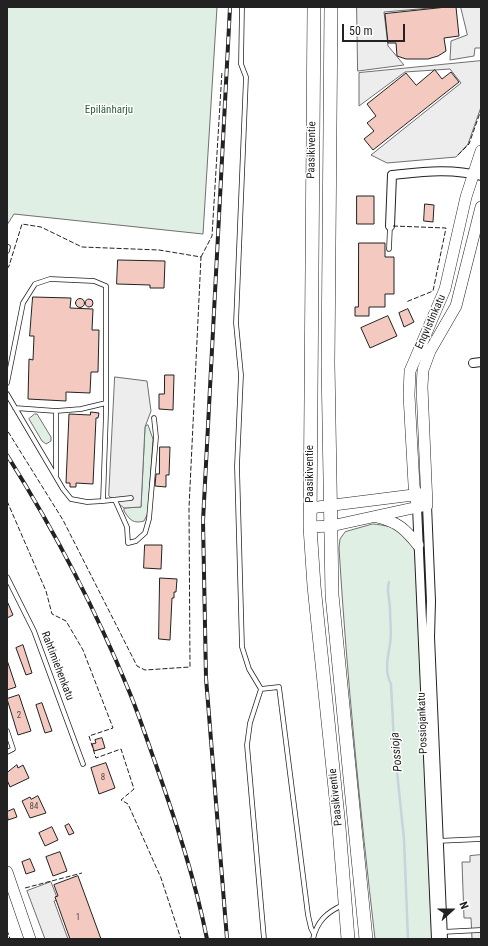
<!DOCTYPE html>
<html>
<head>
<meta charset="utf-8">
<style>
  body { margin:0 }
  #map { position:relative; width:488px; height:946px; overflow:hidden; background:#fff; font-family:"Roboto Condensed",sans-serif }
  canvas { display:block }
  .frame { position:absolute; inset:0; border:8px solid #222; pointer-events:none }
  .north { position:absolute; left:432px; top:890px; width:40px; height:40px; -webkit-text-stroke:3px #fff; paint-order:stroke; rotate:69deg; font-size:11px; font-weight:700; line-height:16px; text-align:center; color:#222 }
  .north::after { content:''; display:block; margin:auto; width:14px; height:18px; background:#222; clip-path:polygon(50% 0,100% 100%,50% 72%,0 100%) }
  .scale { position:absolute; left:342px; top:24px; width:63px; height:18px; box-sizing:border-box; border:2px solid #222; border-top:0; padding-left:5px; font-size:12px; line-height:14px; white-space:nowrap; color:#222; -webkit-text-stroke:3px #fff; paint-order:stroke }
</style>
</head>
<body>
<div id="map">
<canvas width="488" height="946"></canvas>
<div class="frame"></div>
<div class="north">N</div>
<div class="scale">50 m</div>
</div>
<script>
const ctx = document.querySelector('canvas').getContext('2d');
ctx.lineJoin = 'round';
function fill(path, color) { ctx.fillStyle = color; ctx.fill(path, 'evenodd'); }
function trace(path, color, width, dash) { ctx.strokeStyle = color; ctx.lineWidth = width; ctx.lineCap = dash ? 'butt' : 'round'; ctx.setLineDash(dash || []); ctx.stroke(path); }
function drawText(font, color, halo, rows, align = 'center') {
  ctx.font = font + ' "Roboto Condensed",sans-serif'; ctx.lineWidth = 3; ctx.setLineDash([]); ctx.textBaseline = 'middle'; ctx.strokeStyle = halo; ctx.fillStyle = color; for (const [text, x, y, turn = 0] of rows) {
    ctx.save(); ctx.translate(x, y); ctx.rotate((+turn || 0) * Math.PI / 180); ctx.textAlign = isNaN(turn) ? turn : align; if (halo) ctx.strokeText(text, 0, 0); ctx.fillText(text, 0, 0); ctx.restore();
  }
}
const green = new Path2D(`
  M7,7H217L203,234L14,214L7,225Z
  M35,414H37L51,437V441L46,444L42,441L29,419Z
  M148,425L153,439L148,513L144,521C133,524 130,520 124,511V508L141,507L145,427Z
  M373,524C396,526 403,531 415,551L432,939H375C360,809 347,679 339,548L340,539L345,532Z`);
const parking = new Path2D(`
  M357,7H442L384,12L388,46L404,65L358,71Z
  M461,7H481V48H475L474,56L450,60L451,41L467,35Z
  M481,61V107L468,144L456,157L387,163L371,155L461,83L450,69L405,72L359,106V73Z
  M115,377L147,381L151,411L145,427L141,507L124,508L109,496Z
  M481,855V939H472L471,918H464L462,862H470V856Z
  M51,882L58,900L54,901L68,939H45L27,891Z`);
const stream = new Path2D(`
  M389,582C386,590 390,600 390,609C390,621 392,633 390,644C388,657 384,671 391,684L394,743L404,839L408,939`);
const building = new Path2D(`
  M447,7H456L459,36L444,38L446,51L438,56L428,59H406L397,56L396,43H388L385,14Z
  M435,70L442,79L451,72L459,82L373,150L364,139L374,131L367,123L376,116L367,104L406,73L416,85Z
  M357,196H374V224H357Z
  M425,204L434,205L433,222L424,221Z
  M359,243H385V257H394V294H385V307H369V316H355V307H358Z
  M118,260L165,261L164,288H150V285L117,284Z
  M33,297L71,298L70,308L93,309L92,330H99L98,372H91L90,393L66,392V401L28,399L29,359L33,360L34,336H30Z
  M75.5 303a4.5 4.5 0 1 1 9 0a4.5 4.5 0 1 1-9 0Z
  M85 303a4 4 0 1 1 8 0a4 4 0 1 1-8 0Z
  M408,309L414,322L404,327L399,313Z
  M388,316L397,336L370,348L361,328Z
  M165,375H174L173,410L159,409V394H164Z
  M91,412L99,413L98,418H96L93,484L76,483V487H70V483H66L69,414L90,415Z
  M160,447H170L169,475H166V487L155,486L156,474H159Z
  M145,545H162L161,569L144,568Z
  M160,578L177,579L176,592H174V598H172L170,640L159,639Z
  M7,601L13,615L7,618Z
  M23,645L32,673L26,675L16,648Z
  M7,660L16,687L7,690Z
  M19,695L31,731L18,735L7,699Z
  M42,703L52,731L45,733L36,705Z
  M102,738L105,748L94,751L92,744L96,743L95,740Z
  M106,763L115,788L99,794L91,768Z
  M17,765L18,768L23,765L29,778L10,787L7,780V773Z
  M38,796L46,813L30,818L22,801L30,797L31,799Z
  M14,809L17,817L8,820L7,812Z
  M69,824L74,833L69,835L65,826Z
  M52,827L58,840L45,846L39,833Z
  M60,852L67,871L53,876L46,857Z
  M30,859L35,871L26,874L22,862Z
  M78,876L101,939H70L55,897L58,896L54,885Z`);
const service = new Path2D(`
  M242,7L241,64L246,77L236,323L241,375L237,466L242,647L249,669L261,689L250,723L247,745L264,939
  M389,249L390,226
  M7,251L8,247
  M7,383L23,303L35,284L50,279L94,281L106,286V413L103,501L87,502L71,499L63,489L7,394
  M15,408L56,411V476
  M56,411L81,409L106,403
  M115,500L127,527L128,543L136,541L145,533L149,519L156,437L154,418
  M103,501L131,498
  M7,577L34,631L83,764
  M261,689L279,687L308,915L311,928L314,934
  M7,731L13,749L7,752
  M437,841L481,839
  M442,932L481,930
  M313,939C317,921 327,912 343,905`);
const minor = new Path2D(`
  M390,226L392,175C422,172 451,168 481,176
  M473,363L481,362
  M427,505L431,601L430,637L443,939
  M417,507L436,939`);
const secondary = new Path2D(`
  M417,507L414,485L409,395L410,371L445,289L466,197L481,151
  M310,508L421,494
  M377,517C398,522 405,529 418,545
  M310,527L331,526L427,505L422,387L423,370L430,351L456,306L481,207
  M7,872L30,939`);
const trunk = new Path2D(`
  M314,7L310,527L314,586L339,827L348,939
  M331,7L328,363L332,595L366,939`);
const rail = new Path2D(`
  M7,455C54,530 95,608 129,691C139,715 147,740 156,765C176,822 195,879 207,939
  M227,939L206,678L203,521L230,7`);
const fence = new Path2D(`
  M458,155L469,144L481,110
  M393,226L446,228L433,291L406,302
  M201,257L212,236L222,71
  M7,269L9,266L22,224L41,227L82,247L159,250L201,257L189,508L190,667L145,670L137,666L63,520L7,430
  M7,501L46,591L52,614L66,621L83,650L113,728L89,736L96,758L121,749L134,789L121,800L128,804L161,878L181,939
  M25,888L82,873
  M7,930L10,939`);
const numberNames = [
  ["2",19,716],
  ["8",103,778],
  ["84",34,807],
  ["1",78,918]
];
const parkNames = [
  ["Epilänharju",109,110]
];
const streetNames = [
  ["Paasikiventie",312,150,-89],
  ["Enqvistinkatu",431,322,-66],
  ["Paasikiventie",310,474,-90],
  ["Rahtimiehenkatu",57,666,69],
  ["Possiojankatu",423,723,-92],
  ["Paasikiventie",336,797,-96]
];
const waterNames = [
  ["Possioja",397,752,-95]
];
fill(green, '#e0efe3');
trace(green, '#6f6f6f', 1);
fill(parking, '#ededed');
trace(parking, '#6f6f6f', 1);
trace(stream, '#c7d3dd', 2.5);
fill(building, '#f3c9c0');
trace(building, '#222', 1);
trace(service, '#222', 5.5);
trace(minor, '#222', 10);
trace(secondary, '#222', 12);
trace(trunk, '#222', 14);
trace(service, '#fff', 4);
trace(minor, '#fff', 8);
trace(secondary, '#fff', 11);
trace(trunk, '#fff', 13);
trace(rail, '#222', 4);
trace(rail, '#fff', 2.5, [8]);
trace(fence, '#222', 1, [5, 2]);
drawText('9px', '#564c4a', null, numberNames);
drawText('11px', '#2f5e38', '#fff', parkNames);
drawText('11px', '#222', '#fff', streetNames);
drawText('italic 12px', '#222', '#fff', waterNames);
</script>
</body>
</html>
